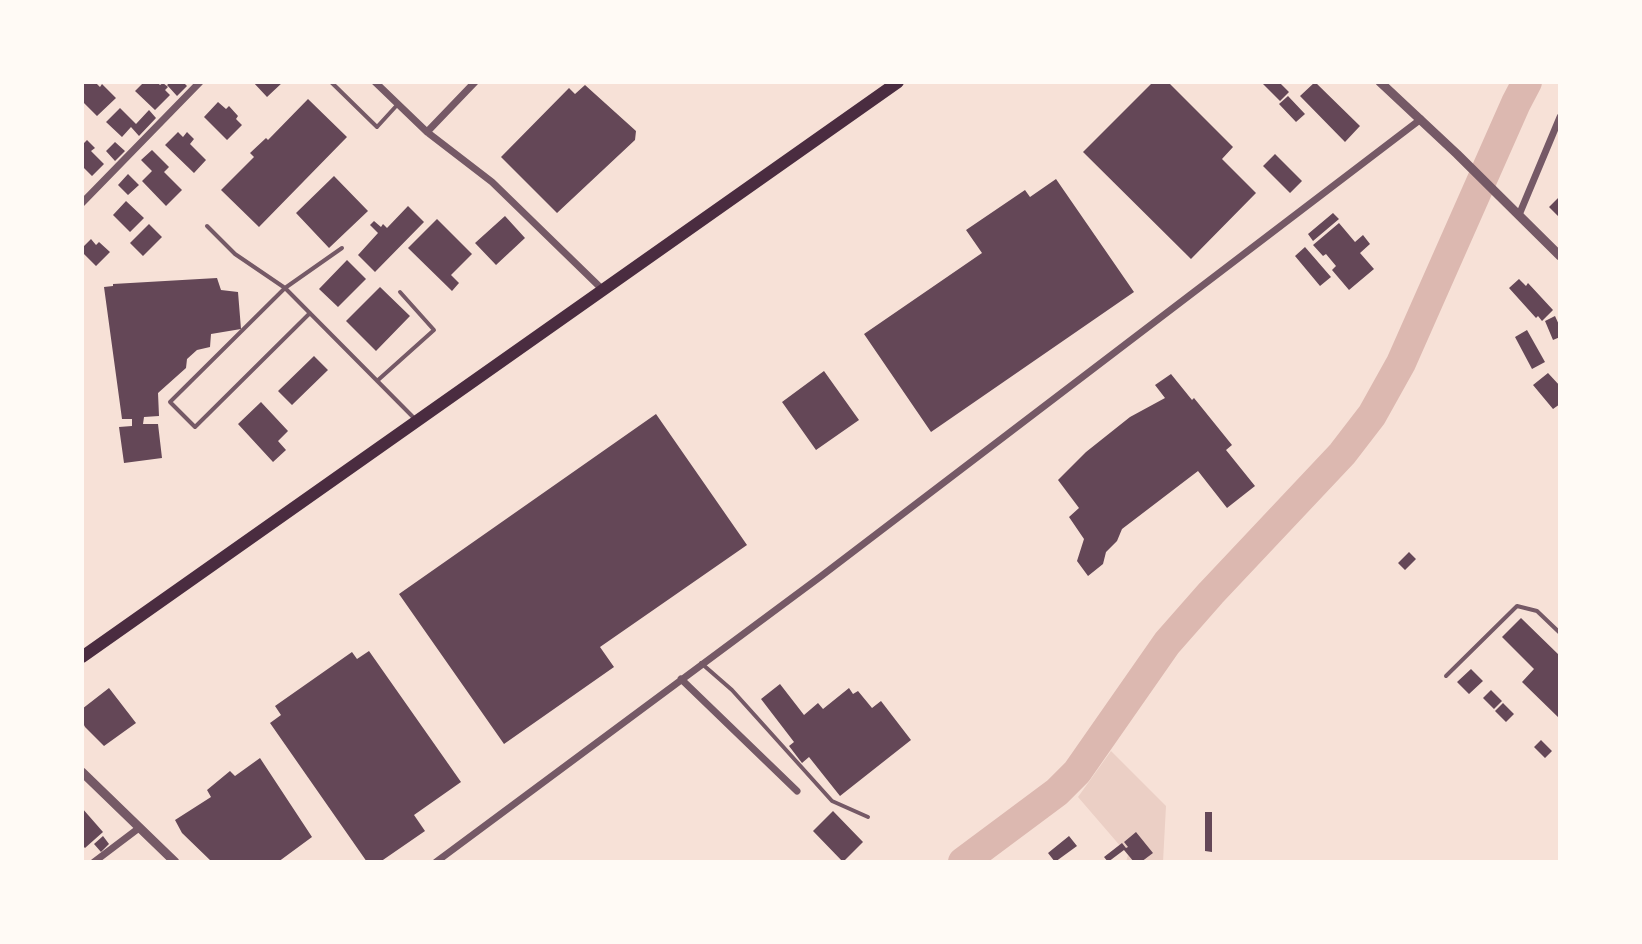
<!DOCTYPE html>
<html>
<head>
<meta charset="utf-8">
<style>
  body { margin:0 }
  #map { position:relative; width:1642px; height:944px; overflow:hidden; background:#f7e1d7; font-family:Helvetica,sans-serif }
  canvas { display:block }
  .frame { position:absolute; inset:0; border:84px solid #fffaf5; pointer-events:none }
</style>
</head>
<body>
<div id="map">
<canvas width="1642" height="944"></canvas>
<div class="frame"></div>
</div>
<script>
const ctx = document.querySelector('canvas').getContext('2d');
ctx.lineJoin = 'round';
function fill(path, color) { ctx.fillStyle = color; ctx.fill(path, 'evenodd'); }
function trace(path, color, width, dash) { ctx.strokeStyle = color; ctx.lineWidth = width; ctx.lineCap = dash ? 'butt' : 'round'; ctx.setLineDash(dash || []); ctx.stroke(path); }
const green = new Path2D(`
  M1111,751L1166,806L1163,862H1126L1128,855L1078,797Z`);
const river = new Path2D(`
  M963,862L1057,792L1077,772L1167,643L1211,593L1342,454L1372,415L1401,363L1516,103L1527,82`);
const building = new Path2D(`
  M85,82H95L100,87L102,84L116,98L97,116L82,101V85Z
  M144,82H157L160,85L163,83L168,87L165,90L170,95L155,110L135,91Z
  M171,82H183L187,86L177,96L167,85Z
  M253,82H283L267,97Z
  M1153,82H1168L1233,147L1222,159L1256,193L1191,259L1083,152Z
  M1261,82H1279L1289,92L1280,101Z
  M1315,82L1360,126L1345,142L1300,96Z
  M585,85L636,131L635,140L557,213L501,157L569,88L575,94Z
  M1288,96L1305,114L1296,122L1279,104Z
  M308,99L347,137L259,227L221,190L254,157L250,153L266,138L268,140Z
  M218,102L226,109L229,106L238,116L236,119L242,125L227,140L204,117Z
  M120,108L136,124L149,110L156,118L139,136L131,127L122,137L106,122Z
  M178,132L183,137L187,132L194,139L190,144L206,160L194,173L165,145Z
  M87,140L95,148L91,151L104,164L92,176L82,166V145Z
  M115,142L125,151L115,161L106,151Z
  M152,150L169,167L164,172L182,190L166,206L142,181L152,171L141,160Z
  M1275,154L1302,181L1290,193L1263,166Z
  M128,174L139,185L128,195L118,185Z
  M334,176L368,211L329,248L296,213Z
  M1056,179L1134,292L931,432L864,334L982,253L966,230L1025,190L1030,197Z
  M1560,196V218L1549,207Z
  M126,201L144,218L130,232L113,215Z
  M408,206L424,222L375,272L358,255L378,233L370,225L374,221L381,227L383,224L387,228Z
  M1333,213L1339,219L1313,241L1308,234Z
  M505,216L525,238L496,265L475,243Z
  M437,219L472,254L451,275L459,283L452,291L408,248Z
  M1339,223L1355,242L1363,235L1370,244L1360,253L1374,269L1349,290L1332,270L1336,266L1326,254L1323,256L1313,245Z
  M149,224L162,237L143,256L130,243Z
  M91,239L96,245L99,242L110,252L96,266L82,252V248Z
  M1305,247L1331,277L1320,286L1295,256Z
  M347,260L366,279L338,307L319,289Z
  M217,278L221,290L238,292L241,329L211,334L210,347L197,350L187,359L186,368L158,393L159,416L144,417L143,424H158L162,458L124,463L119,427L132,426V419H122L104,287L113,286V284Z
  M1519,279L1526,286L1528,283L1553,310L1542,321L1538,316L1536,318L1509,288Z
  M380,287L410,316L376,351L346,321Z
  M1555,316L1560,327V337L1553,340L1545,321Z
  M1527,330L1545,362L1532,369L1515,337Z
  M314,356L328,370L292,405L278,391Z
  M824,371L859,420L816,450L782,402Z
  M1548,373L1560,386V404L1553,409L1533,385Z
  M1171,374L1192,400L1194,398L1232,445L1226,450L1255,486L1227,508L1198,471L1122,529L1117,541L1106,552L1103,564L1088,576L1077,561L1084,539L1069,517L1079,508L1058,480L1086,452L1130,417L1165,398L1155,385Z
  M261,402L288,431L278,441L286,450L273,462L238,424Z
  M656,414L747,545L600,647L614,667L504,744L399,594Z
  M1409,552L1416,559L1405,570L1398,563Z
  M1521,618L1560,656V719L1522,682L1534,669L1502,637Z
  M369,651L461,782L414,815L425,831L380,862H367L270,723L281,715L275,706L352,652L357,659Z
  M1471,669L1483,681L1469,694L1457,682Z
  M780,684L804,715L818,703L823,709L849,688L853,694L858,691L872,708L881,701L911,740L840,796L809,757L802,763L789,746L794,742L761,699Z
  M109,688L136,723L104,746L85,727L82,721V709Z
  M1491,690L1502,701L1494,709L1483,698Z
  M1503,703L1514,714L1506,722L1495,711Z
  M1541,740L1552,751L1545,758L1534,747Z
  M260,758L312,837L278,862H212L182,833L175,820L211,797L207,790L230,771L235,776Z
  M82,808L103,832L85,848L82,845Z
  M833,811L863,842L843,862L813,831Z
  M1205,812H1212V852L1205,851Z
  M1136,832L1153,853L1141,862H1134L1124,850L1108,862L1104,857L1122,843L1126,848L1128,847L1124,842Z
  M103,836L109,844L101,852L94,844Z
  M1069,836L1077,846L1055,862L1048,853Z`);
const service = new Path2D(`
  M331,82L377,127L398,104
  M207,226L235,254L285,288L342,248
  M310,313L195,427L170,402L285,288L415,419
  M377,381L434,330L400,292
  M701,663L732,690L832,801L868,817
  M1446,676L1517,606L1537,611L1560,633`);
const minor = new Path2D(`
  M375,82L427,132L492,182L603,290
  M427,132L475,82
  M82,203L200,82
  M1519,215L1560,117
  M681,679L797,791
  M94,862L139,828
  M436,862L820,577L1421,119`);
const tertiary = new Path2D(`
  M1380,82L1457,154L1560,256
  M82,772L175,862`);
const trunk = new Path2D(`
  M82,657L898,82`);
fill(green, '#ebcfc5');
trace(river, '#dcb8b0', 30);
fill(building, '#644757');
trace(service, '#755966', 4);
trace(minor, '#755966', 7);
trace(tertiary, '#755966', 9);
trace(trunk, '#4a2c40', 12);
</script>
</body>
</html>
